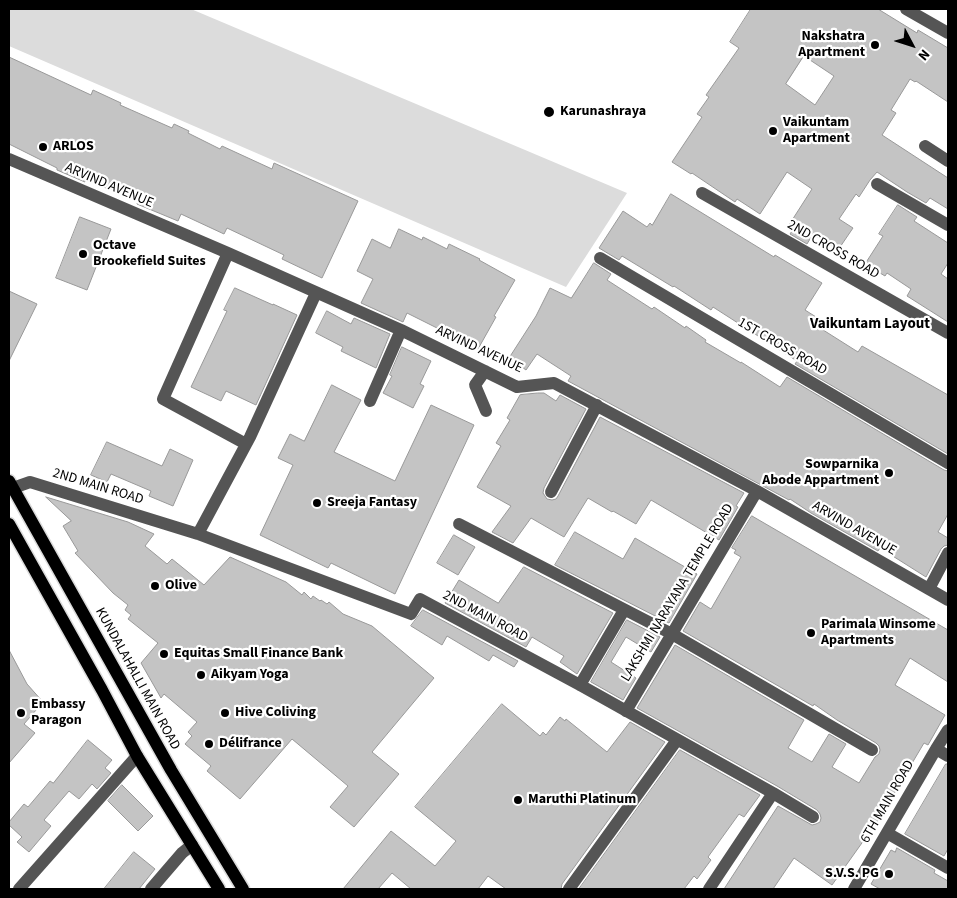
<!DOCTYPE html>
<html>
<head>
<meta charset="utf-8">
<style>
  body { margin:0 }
  #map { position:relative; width:957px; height:898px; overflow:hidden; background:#fff; font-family:"Source Sans 3",sans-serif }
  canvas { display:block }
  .frame { position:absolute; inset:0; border:10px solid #000; pointer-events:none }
  .north { position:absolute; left:887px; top:20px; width:50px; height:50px; -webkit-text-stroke:4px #fff; paint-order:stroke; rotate:130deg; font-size:14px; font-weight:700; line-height:20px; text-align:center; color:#000 }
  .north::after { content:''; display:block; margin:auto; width:18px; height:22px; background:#000; clip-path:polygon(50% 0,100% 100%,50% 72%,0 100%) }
</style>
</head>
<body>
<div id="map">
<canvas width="957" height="898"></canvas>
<div class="frame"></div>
<div class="north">N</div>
</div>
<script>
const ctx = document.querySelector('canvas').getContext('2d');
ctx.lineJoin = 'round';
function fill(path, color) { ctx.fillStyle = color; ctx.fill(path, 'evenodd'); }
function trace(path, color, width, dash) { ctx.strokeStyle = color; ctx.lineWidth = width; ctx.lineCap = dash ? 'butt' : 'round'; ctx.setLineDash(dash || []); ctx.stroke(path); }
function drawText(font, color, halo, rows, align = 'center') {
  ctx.font = font + ' "Source Sans 3",sans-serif'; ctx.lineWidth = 4.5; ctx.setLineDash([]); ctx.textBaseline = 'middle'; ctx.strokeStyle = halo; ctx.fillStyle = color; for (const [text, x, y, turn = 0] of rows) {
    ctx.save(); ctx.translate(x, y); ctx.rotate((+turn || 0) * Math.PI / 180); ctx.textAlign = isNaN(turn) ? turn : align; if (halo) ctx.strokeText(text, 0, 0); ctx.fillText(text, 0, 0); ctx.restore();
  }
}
const green = new Path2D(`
  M9,9H191L627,193L566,287L9,46Z`);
const building = new Path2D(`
  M751,9H878L917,33L918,30L948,48V102L916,81L915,82L910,79L891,110L896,113L882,135L948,178V209L930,198L926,203L907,192L877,172L870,180L859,197L856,194L839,219L853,228L838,250L813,234L807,244L790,234L792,231L787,228L812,189L787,172L760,214L737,199L735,202L692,173L691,174L672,162L702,117L697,114L709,97L706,95L739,48L730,42ZM804,56L834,76L815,105L786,84Z
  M9,57L91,95L93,90L121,103L120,105L172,128L174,124L189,131L188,133L220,149L222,146L272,169L274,163L358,201L322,278L282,259L284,255L227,228L224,234L181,214L178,221L137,204L138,201L111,189L110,190L86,179L85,182L57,170V168L9,144Z
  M671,194L774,257L775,255L822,283L805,310L824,322L820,328L858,352L862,346L948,395V454L795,364L797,361L713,307L711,310L674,286L673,287L622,256L619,260L599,248L623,211L647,227L650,223L652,225Z
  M898,205L917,217L914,221L948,243V263L941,274L948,279V322L907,296L911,289L887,273L885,276L865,264L883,236L879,234Z
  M80,217L111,229L87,290L56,278Z
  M399,229L422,240L423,237L447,249L449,244L480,259L479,260L515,280L494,316L496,317L478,349L444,330L443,331L407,313L403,322L361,303L373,279L357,271L372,239L390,248Z
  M594,263L611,274L607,280L652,309L654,307L685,328L686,326L706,340L705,342L741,363V362L780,387L787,377L944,470L948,471V514L938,532L948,538V545L944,546L941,549L926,577L880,548L878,551L811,513L790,499L789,500L568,381L571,376L537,354L526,370L509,358L536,316L550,288L571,298Z
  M235,288L273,305V304L297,315L256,405L226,391L221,401L191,387L227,311L224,310Z
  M9,291L37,304L9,361Z
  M327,311L351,324L354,318L390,334L376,368L341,351L343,347L316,333Z
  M402,347L431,361L420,384L424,386L413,408L383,393L392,376L390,375Z
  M332,385L361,400L334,452L395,481L431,405L474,425L395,594L331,563L328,568L260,535L293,465L278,458L290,434L304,441Z
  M538,393H544L556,401L560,395L586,409L544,488L543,493L547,499L552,500L556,499L558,496L600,417L744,493L736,506L738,507L719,540L651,500L636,524L613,511L612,512L588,498L564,537L531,518L513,543L492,532L511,506L477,487L501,446L496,443L510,420L507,418L520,395Z
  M107,442L162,466L170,449L193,460L173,506L149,496L151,491L111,474L107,482L91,475Z
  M46,497L128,522L154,534L145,546L167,564L172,559L204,585L230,557L286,582L302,595L304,592L311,599L313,596L320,601L321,600L327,604L329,602L343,614L372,626L434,678L372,752L399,774L354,827L330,807L348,786L292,739L240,799L207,771L211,766L185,744L192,736L188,732L197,722L164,694L161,698L141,663L158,643L128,619L131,615L125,610L128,605L113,593L75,553L78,551L63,526L71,521Z
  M752,516L948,630V682L910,658L895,685L945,715L928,745L924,743L879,819L832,885L794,858L773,889H724L778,806L812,825L816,824L820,822L821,818L820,814L817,810L777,786L637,708L675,645L804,720L788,748L812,762L829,734L846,744L832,767L859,783L875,757L879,754L880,750L879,746L876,743L837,720L814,704L813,706L683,631L700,602L711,609L741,557L734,553L736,550L732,548Z
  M575,532L623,559L635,538L697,574L669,623L555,565Z
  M454,535L475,547L458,575L437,563Z
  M524,567L613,613L577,674L560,662L564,656L532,637L526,647L445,603L459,580L498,603Z
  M423,610L518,661L514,667L493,655L489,661L447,636L442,645L411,626Z
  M627,620L660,637L651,652L626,637L611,662L636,678L623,700L591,682Z
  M9,650L27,684L43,702L24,724L35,733L9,763Z
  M502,704L540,736L543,732L546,735L560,717L565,721L566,719L607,752L630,722L665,742L562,884L561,889H506L488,876L478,889H411L392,873L378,889H343L391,831L435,866L456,841L415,807Z
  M88,740L112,760L105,768L111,773L97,789L92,784L79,799L69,791L44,820L51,826L29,852L17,842L22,837L9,825V822L24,804L28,807L50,781L53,783Z
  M680,750L760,795L744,817L739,814L708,857L711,860L697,879L694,876L684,889H579Z
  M946,764H948V849L944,856L905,834Z
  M122,785L153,816L138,831L108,801Z
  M897,848L935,870L934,873L948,881V889H880L871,884L891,850L895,852Z
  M134,852L155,869L139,889H104Z`);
const minor = new Path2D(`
  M906,9L948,33
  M925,146L948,161
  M9,159L228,253L401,330L517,387L554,383L757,491L948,600
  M877,184L948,225
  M702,193L948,333
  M228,253L163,399L246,444
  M600,258L948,463
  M485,371L475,385L486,411
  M370,401L401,330
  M13,488L30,482L198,534L411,614L420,599L580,685L773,793L813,817
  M551,492L597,405
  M459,524L672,634L872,750
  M198,534L250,437L316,293
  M929,589L948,553
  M580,685L624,610
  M626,711L757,491
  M936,749L948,756
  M887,833L948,868
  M19,889L137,756
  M151,889L182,853L192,845
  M569,889L677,740
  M709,889L773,793
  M854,889L936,749L948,730`);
const major = new Path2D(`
  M9,481L171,770L243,889
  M9,524L102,690L137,756L219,889`);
const markers = [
  [875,45,5,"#000"],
  [549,112,6,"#000"],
  [773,131,5,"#000"],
  [43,147,5,"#000"],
  [83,254,5,"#000"],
  [889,473,5,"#000"],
  [317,503,5,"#000"],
  [155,586,5,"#000"],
  [811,633,5,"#000"],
  [164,654,5,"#000"],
  [201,675,5,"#000"],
  [21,713,5,"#000"],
  [225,713,5,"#000"],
  [209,744,5,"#000"],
  [518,800,5,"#000"],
  [889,874,5,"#000"]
];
const poiNames = [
  ["Nakshatra",865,37,"right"],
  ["Apartment",865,53,"right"],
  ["Karunashraya",560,112],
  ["Vaikuntam",783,123],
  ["Apartment",783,139],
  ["ARLOS",53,147],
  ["Octave",93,246],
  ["Brookefield Suites",93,262],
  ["Sowparnika",879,465,"right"],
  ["Abode Appartment",879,481,"right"],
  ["Sreeja Fantasy",327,503],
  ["Olive",165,586],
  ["Parimala Winsome",821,625],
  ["Apartments",821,641],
  ["Equitas Small Finance Bank",174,654],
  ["Aikyam Yoga",211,675],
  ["Embassy",31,705],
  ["Paragon",31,721],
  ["Hive Coliving",235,713],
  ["Délifrance",219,744],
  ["Maruthi Platinum",528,800],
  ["S.V.S. PG",879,874,"right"]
];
const streetNames = [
  ["ARVIND AVENUE",109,186,23],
  ["2ND CROSS ROAD",833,250,30],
  ["1ST CROSS ROAD",782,347,30],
  ["ARVIND AVENUE",479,350,25],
  ["2ND MAIN ROAD",98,487,17],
  ["ARVIND AVENUE",854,529,30],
  ["LAKSHMI NARAYANA TEMPLE ROAD",678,593,-59],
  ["2ND MAIN ROAD",485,617,28],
  ["KUNDALAHALLI MAIN ROAD",137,679,61],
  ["6TH MAIN ROAD",888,802,-60]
];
const neighbourhoodNames = [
  ["Vaikuntam Layout",870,325]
];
fill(green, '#dcdcdc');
fill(building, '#c4c4c4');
trace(building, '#999', 1);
trace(major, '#dbdbdb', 15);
trace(minor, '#555', 12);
trace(major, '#000', 12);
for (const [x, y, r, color] of markers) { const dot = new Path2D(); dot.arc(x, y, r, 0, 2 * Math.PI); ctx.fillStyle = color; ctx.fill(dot); trace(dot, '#fff', 2); }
drawText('bold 14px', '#000', '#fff', poiNames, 'left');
drawText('14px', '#000', '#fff', streetNames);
drawText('bold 15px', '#000', '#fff', neighbourhoodNames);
</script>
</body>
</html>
